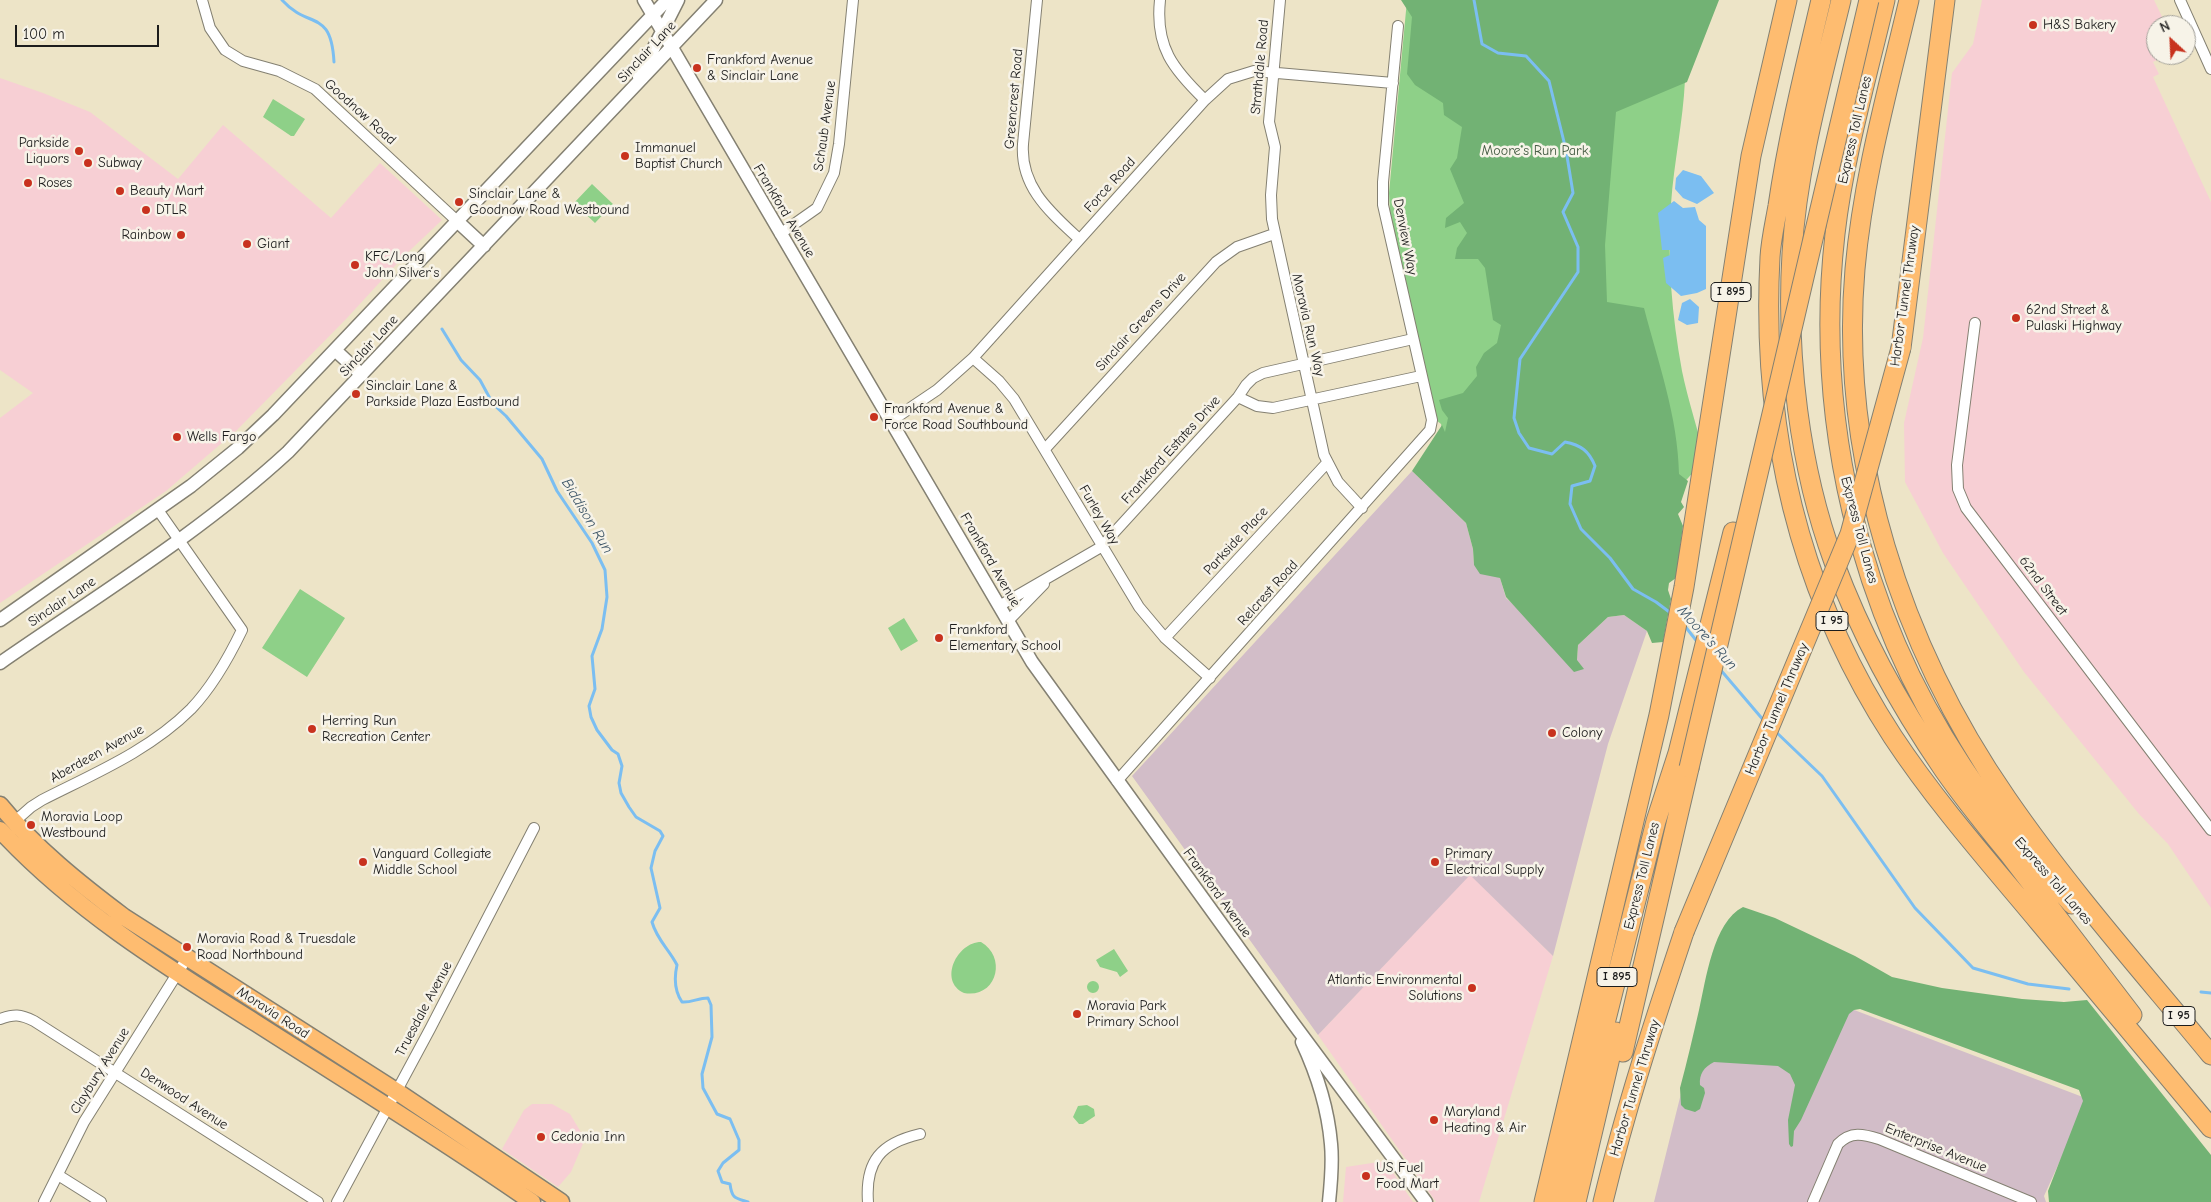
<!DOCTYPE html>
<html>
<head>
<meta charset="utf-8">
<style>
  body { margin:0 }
  #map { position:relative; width:2211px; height:1202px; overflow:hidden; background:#ede4c7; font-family:"Comic Neue",sans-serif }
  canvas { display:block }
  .north { position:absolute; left:2146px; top:15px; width:50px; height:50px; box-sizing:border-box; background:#f7f3e8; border:1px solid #9f9d96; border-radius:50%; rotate:335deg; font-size:14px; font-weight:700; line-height:20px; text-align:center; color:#1c1c1c }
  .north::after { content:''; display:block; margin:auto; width:18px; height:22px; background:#c8321e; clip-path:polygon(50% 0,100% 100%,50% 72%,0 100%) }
  .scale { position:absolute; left:15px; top:25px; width:144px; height:22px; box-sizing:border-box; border:2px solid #1c1c1c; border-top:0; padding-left:6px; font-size:15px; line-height:18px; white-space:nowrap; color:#1c1c1c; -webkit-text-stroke:4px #f7f3e8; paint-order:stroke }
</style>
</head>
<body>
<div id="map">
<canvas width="2211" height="1202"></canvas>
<div class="north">N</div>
<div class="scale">100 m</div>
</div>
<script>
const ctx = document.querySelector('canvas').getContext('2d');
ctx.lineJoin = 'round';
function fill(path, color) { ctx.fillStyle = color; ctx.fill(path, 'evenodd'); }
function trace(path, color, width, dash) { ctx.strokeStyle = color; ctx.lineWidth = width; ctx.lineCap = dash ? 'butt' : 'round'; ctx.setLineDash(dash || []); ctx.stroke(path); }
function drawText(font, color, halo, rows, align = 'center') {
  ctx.font = font + ' "Comic Neue",sans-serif'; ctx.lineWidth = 5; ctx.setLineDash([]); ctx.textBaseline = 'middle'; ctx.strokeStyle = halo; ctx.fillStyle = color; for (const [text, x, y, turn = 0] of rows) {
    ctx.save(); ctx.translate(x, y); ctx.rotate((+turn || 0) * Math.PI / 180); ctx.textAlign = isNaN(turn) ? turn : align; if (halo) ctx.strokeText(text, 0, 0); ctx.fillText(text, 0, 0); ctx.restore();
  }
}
const built = new Path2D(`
  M1982,0H2154L2166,25H2156V55H2167L2153,62L2159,74L2153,77L2211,202V908L2168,844L2139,814L2024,672L1943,553L1905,482L1904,423L1923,338L1952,73L1973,44Z
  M0,78L43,93L90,112L178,179L223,125L331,218L380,163L442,220L403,257L347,318L237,430L166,491L0,603V418L33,393L0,370Z
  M1470,874L1553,956L1479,1202H1436L1318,1035Z
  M532,1104H552L570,1114L585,1139L571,1172L558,1187L502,1149L524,1110Z
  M1385,1161L1413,1202H1343L1346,1167Z`);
const industrial = new Path2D(`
  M1412,471L1466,523L1473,549L1474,565L1500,578L1506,598L1577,660L1578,645L1608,617L1624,615L1647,631L1608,744L1553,956L1470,875L1318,1035L1132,776Z
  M1715,957L2088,1099L2044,1196L2046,1202H1654Z`);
const green = new Path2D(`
  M1407,0L1685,80C1683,122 1674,162 1671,204C1667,260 1672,316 1682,371C1688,400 1698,430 1705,459L1631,542L1474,548L1441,424L1436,420L1390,212L1389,193Z
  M273,99L305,119L294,136H291L263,117Z
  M592,184L613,204L595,223L574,203Z
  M300,589L345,618L307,677L262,648Z
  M904,618L918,641L901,651L888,628Z
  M981,942C1008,958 996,999 964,993C938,981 957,942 981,942Z
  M1114,949L1128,971L1120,977L1117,972L1100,967L1096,960Z
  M1087 987a6 6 0 1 1 12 0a6 6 0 1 1-12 0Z
  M1087,1105L1094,1109L1095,1116L1083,1124H1079L1073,1117L1078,1106Z`);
const forest = new Path2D(`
  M1401,0H1719L1687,82L1616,112L1605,245L1607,302L1644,308C1658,362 1678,417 1679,474L1688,481L1681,502L1684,507L1678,514L1683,526L1676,578L1669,583L1668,590L1671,599L1663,642L1652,643L1647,631L1624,615L1608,617L1578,645L1577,660L1584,669L1574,672L1506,597L1500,578L1480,574L1474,565L1473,549L1466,523L1412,471L1442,425L1445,432L1448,418L1442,410L1439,400L1463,393L1477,376L1476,367L1484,353L1497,343L1501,325L1493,320L1485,268L1478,259H1455L1457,248L1467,233L1460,222L1445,228L1446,218L1464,203L1450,169L1457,158L1462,127L1444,115L1443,103L1415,85L1407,74L1412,17Z
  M1743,907L1775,918L1855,956L1892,977L1942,988L2022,999L2064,1002L2087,1000L2211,1155V1202H2049L2048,1191L2083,1101L2079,1090L1860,1009L1854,1010L1849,1014L1801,1120L1794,1131L1793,1146L1791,1147L1789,1144L1788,1120L1795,1085L1790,1074L1778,1066L1714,1062C1704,1067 1699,1074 1700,1085L1704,1088L1705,1093L1700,1109L1695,1112L1685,1109L1681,1105L1680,1088C1687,1062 1693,1036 1699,1010C1706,980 1713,922 1743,907Z`);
const water = new Path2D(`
  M1683,170L1701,176L1714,193L1697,204L1683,198L1675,189L1676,178Z
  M1674,201L1683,208L1695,207L1699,220L1706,226V289L1697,293L1681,296L1666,283L1663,258L1670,255V250H1662L1658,213Z
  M1690,299L1699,307L1698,323L1687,325L1678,320L1682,303Z`);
const stream = new Path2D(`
  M282,0C309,30 331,8 334,62
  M1474,0L1482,44L1498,53L1526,56L1549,81L1566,150L1573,193L1563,212L1578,247V272L1520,359L1514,418L1519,433L1529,448L1552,454L1565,442C1581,445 1589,451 1595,466L1590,481L1572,486L1570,504L1581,529L1610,558L1633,589L1656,602L1672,614
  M442,329L461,360L480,380L493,404L506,416L542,459L557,491L592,543L605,570L607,597L602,629L592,656L595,689L589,706L591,717L597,730L612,750L618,754L622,766L619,783L621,793L629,807L636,817L660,831L663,836L655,851L651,868L660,908L652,922C657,940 669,949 677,965C674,978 674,990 682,1002C691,1003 698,998 708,998L711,1005L712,1037L702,1074L703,1088L717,1114L730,1119L739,1140V1150L723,1163L718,1171L722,1182L730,1184C732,1199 735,1198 748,1202
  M1684,625L1699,644
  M1719,668L1765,722
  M1775,731L1822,776L1915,908L1973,968L2028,984L2069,989
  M2201,992L2211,993`);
const minor = new Path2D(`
  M202,0L210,28L225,50L243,61L279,71L315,89L457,221
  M1037,0L1023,144C1020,187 1050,212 1079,239
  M1160,0C1155,47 1173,69 1205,100
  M1280,0L1269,122L1275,147L1271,195L1272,219L1324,455L1338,482L1362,508
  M2180,0L2211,69
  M780,234L817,208L834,173L839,144L853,0
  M1975,323L1957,465L1958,489L1966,508L2211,830
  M973,358L999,381L1014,399L1139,607L1165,638L1210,678
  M1238,397L1257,406L1273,408L1421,376
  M891,421L937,390L973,358L1205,100L1228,79L1254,71L1393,83
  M1045,449L1216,262L1237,247L1274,234
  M999,606L1101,547L1238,397L1246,385L1253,378L1263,373L1413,339
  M1008,621L1044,584
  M1165,638L1327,463
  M1117,781L1430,430L1432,420L1383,205V182L1398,26
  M14,822L31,807L42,800C93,774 149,751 191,709C212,687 229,657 242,630L158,510
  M0,1019C14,1014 20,1014 34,1021L318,1202
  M58,1175L101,1202
  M44,1202L84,1122L187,958
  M337,1202L430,1029L534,828
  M868,1202C865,1161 881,1143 920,1134
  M1813,1202L1838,1144C1851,1131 1863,1134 1879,1139L2031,1202`);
const tertiary = new Path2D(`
  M644,0L1032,662L1293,1023L1426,1202
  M639,77L678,0
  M457,221L484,246
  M335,350L362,375
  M0,620L191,486L238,448L273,415L667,0
  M0,663C98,595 200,533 288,452L716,0
  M1302,1042C1317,1074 1328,1109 1331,1144C1333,1164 1331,1183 1329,1202`);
const primary = new Path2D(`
  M0,805C35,848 80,884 124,917L396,1091L561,1202
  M0,830C73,909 165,966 256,1023C348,1082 442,1139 532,1202`);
const motorway = new Path2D(`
  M1821,0C1805,68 1788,137 1778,206C1775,223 1771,240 1770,257C1761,429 1798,591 1893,737C1936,802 1989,862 2039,922C2097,991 2154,1060 2211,1128
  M1841,0C1821,83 1797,167 1792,253C1786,354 1799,467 1834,562C1861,635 1900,706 1944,770C1964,799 1987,827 2009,854C2050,908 2091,961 2132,1015
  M1885,0C1867,77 1844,155 1835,234C1814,419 1859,611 1962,766C1994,815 2033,860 2072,904
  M1909,0C1888,89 1863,178 1855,269C1839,456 1901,646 2007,799C2069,889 2142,971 2211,1055
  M1901,348L1945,0
  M1623,1052L1689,768
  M1544,1202L1659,715L1684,587L1751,156L1787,0
  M1560,1202L1656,821L1678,753L1733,532
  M1576,1202L1616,1032
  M1603,1202C1625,1110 1654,1022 1684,932`);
const motorwayBridge = new Path2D(`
  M1689,768L1869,0
  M1684,932L1850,534L1901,348`);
const markers = [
  [2033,25,5,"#c8321e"],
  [697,68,5,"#c8321e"],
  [79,151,5,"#c8321e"],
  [625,156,5,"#c8321e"],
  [88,163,5,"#c8321e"],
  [28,183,5,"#c8321e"],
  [120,191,5,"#c8321e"],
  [459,202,5,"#c8321e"],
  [146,210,5,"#c8321e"],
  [181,235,5,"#c8321e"],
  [247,244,5,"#c8321e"],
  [355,265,5,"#c8321e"],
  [2016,318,5,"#c8321e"],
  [356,394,5,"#c8321e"],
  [874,417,5,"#c8321e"],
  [177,437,5,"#c8321e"],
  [939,638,5,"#c8321e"],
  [312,729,5,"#c8321e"],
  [1552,733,5,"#c8321e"],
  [31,825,5,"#c8321e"],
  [363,862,5,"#c8321e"],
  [1435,862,5,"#c8321e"],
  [187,947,5,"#c8321e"],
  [1472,988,5,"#c8321e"],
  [1077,1014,5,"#c8321e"],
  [1434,1120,5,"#c8321e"],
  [541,1137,5,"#c8321e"],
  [1366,1176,5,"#c8321e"]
];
const shields = [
  [1731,292,40],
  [1832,621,32],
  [1617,977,40],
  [2179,1016,32]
];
const shieldNames = [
  ["I 895",1731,292],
  ["I 95",1832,621],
  ["I 895",1617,977],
  ["I 95",2179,1016]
];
const poiNames = [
  ["H&S Bakery",2043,25],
  ["Frankford Avenue",707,60],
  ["& Sinclair Lane",707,76],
  ["Parkside",69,143,"right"],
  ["Liquors",69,159,"right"],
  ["Immanuel",635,148],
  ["Baptist Church",635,164],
  ["Subway",98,163],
  ["Roses",38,183],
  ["Beauty Mart",130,191],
  ["Sinclair Lane &",469,194],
  ["Goodnow Road Westbound",469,210],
  ["DTLR",156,210],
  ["Rainbow",171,235,"right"],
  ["Giant",257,244],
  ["KFC/Long",365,257],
  ["John Silver’s",365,273],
  ["62nd Street &",2026,310],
  ["Pulaski Highway",2026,326],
  ["Sinclair Lane &",366,386],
  ["Parkside Plaza Eastbound",366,402],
  ["Frankford Avenue &",884,409],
  ["Force Road Southbound",884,425],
  ["Wells Fargo",187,437],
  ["Frankford",949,630],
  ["Elementary School",949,646],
  ["Herring Run",322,721],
  ["Recreation Center",322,737],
  ["Colony",1562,733],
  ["Moravia Loop",41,817],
  ["Westbound",41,833],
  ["Vanguard Collegiate",373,854],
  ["Middle School",373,870],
  ["Primary",1445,854],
  ["Electrical Supply",1445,870],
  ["Moravia Road & Truesdale",197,939],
  ["Road Northbound",197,955],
  ["Atlantic Environmental",1462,980,"right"],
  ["Solutions",1462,996,"right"],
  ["Moravia Park",1087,1006],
  ["Primary School",1087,1022],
  ["Maryland",1444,1112],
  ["Heating & Air",1444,1128],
  ["Cedonia Inn",551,1137],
  ["US Fuel",1376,1168],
  ["Food Mart",1376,1184]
];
const streetNames = [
  ["Sinclair Lane",647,52,-47],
  ["Strathdale Road",1260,67,-85],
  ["Greencrest Road",1014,99,-85],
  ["Goodnow Road",360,112,42],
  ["Schaub Avenue",825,126,-82],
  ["Express Toll Lanes",1855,130,-77],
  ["Force Road",1110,185,-48],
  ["Frankford Avenue",784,211,59],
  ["Denview Way",1405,237,79],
  ["Harbor Tunnel Thruway",1905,296,-82],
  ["Sinclair Greens Drive",1141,322,-48],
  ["Moravia Run Way",1308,325,77],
  ["Sinclair Lane",369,346,-47],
  ["Frankford Estates Drive",1171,450,-48],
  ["Furley Way",1099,515,60],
  ["Express Toll Lanes",1859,530,75],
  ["Parkside Place",1236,541,-47],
  ["Frankford Avenue",990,560,60],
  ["62nd Street",2043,586,53],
  ["Relcrest Road",1268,593,-48],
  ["Sinclair Lane",62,602,-34],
  ["Harbor Tunnel Thruway",1777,709,-67],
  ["Aberdeen Avenue",97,754,-29],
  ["Express Toll Lanes",1642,876,-76],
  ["Express Toll Lanes",2053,881,49],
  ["Frankford Avenue",1217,893,54],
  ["Truesdale Avenue",424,1009,-62],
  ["Moravia Road",273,1013,33],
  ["Claybury Avenue",100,1071,-58],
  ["Harbor Tunnel Thruway",1635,1088,-73],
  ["Denwood Avenue",184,1099,33],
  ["Enterprise Avenue",1936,1148,22]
];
const parkNames = [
  ["Moore's Run Park",1535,151]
];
const waterNames = [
  ["Biddison Run",587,516,59],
  ["Moore's Run",1707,638,48]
];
fill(built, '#f7cfd4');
fill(industrial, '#d2bdc8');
fill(green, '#8ed088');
fill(forest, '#72b274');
fill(water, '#7bbef1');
trace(stream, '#7bbef1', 3);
trace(minor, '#848072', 12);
trace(tertiary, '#848072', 15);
trace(primary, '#848072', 19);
trace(motorway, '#848072', 21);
trace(minor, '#fff', 10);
trace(tertiary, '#fff', 12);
trace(primary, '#febc70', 16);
trace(motorway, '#febc70', 19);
trace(motorwayBridge, '#848072', 21, []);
trace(motorwayBridge, '#febc70', 19);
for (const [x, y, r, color] of markers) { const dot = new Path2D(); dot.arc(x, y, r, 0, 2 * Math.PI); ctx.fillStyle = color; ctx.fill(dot); trace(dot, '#f7f3e8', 2); }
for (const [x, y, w] of shields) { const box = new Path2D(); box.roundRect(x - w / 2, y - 9.5, w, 19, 4); ctx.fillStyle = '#f7f3e8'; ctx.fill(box); trace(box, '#1c1c1c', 1); }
drawText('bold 12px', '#1c1c1c', null, shieldNames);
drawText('14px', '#1c1c1c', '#f7f3e8', poiNames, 'left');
drawText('14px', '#1c1c1c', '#f7f3e8', streetNames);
drawText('14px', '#445b42', '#f7f3e8', parkNames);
drawText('italic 15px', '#3d5567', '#f7f3e8', waterNames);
</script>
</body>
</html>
